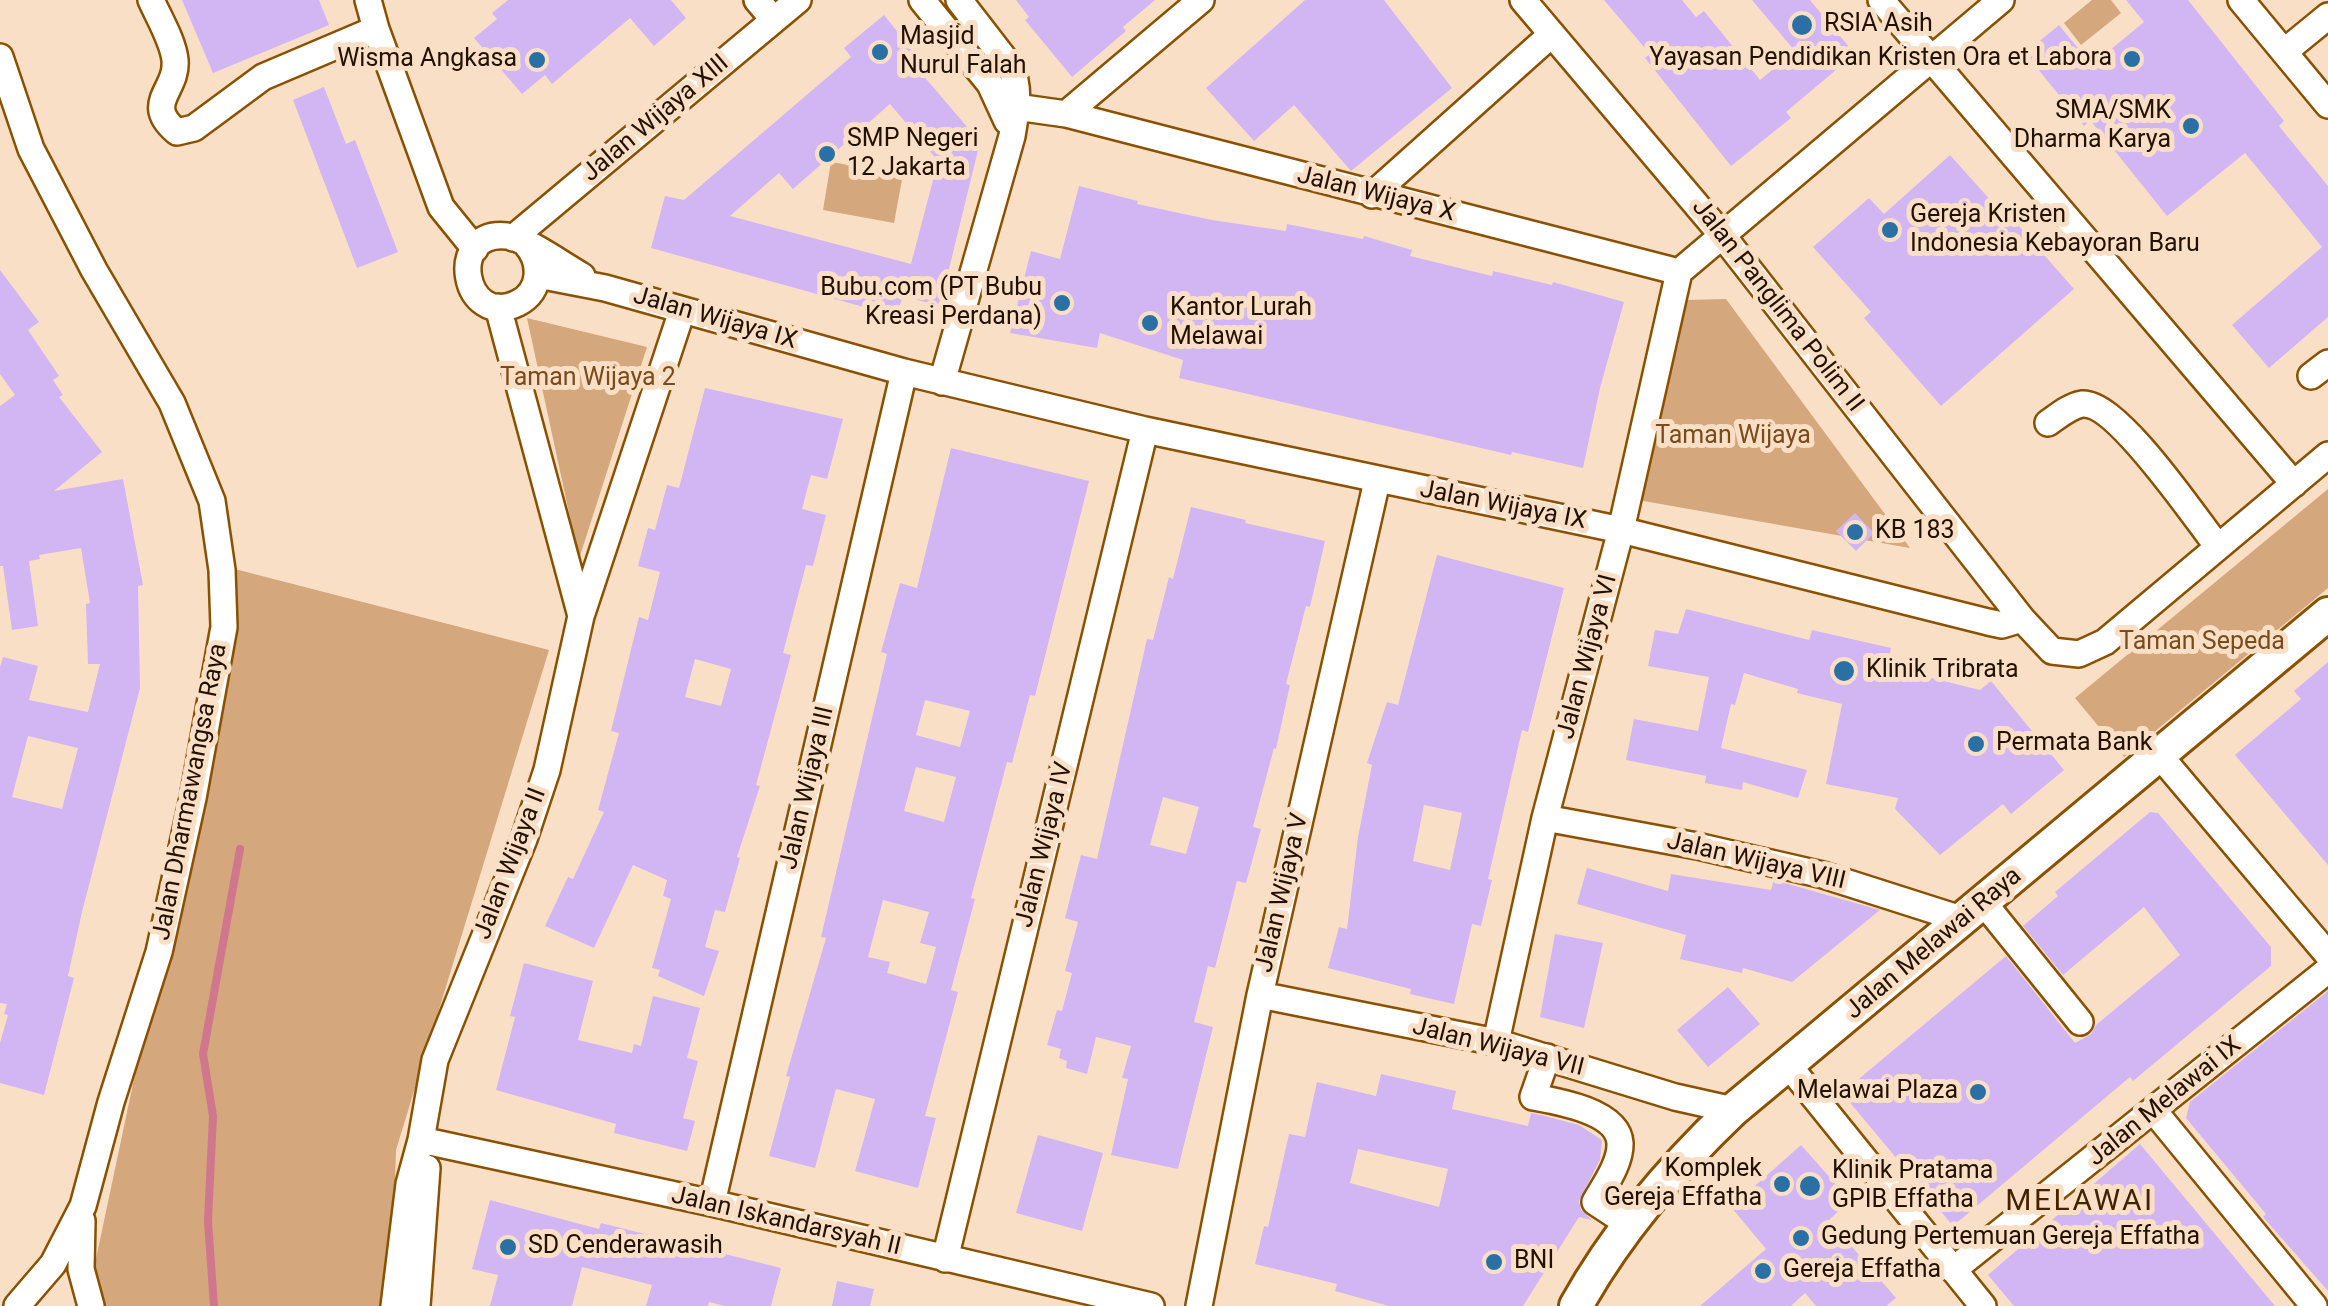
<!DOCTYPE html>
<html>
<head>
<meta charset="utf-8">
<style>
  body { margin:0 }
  canvas { display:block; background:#fadfc7 }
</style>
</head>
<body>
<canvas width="2328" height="1306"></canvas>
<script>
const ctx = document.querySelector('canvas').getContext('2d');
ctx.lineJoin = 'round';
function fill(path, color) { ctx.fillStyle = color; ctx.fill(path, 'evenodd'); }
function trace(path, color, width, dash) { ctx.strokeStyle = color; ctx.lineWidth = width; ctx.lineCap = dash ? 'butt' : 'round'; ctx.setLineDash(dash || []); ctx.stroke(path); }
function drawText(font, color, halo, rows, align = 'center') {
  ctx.font = font + ' Roboto,sans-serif'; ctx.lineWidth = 10; ctx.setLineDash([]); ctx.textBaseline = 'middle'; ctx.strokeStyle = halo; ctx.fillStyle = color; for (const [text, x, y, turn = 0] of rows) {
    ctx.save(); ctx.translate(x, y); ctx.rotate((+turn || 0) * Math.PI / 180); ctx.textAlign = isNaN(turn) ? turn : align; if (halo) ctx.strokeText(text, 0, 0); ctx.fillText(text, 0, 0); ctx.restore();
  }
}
const green = new Path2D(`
  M2092,0H2111L2121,13L2081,45L2064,23Z
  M831,162L903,174L894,223L823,210Z
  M1726,299L1910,548L1638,500L1686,300Z
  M527,318L647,347L579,559Z
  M2328,489V588L2124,757L2075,698Z
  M227,567L549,650L396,1150L391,1306H86L229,630Z`);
const stream = new Path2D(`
  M214,1306L208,1221L213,1116L203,1054L240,849`);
const building = new Path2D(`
  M182,0H319L329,25L213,73Z
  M508,0H671L686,18L654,46L630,18L552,84L545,75L522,94L474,38L497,19L492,13Z
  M1016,0H1155L1123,27L1126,31L1072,77L1025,20L1029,17Z
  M1305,0H1384L1452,88L1351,171L1294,105L1254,141L1206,88Z
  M1604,0H1682L1696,17L1704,11L1760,80L1795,51L1752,0H1810L1855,54L1786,112L1791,118L1731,166L1645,58L1650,54Z
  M2126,0H2188L2284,121L2279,126L2328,186V317L2269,368L2232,325L2322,247L2245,153L2167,216L2090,120L2084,126L2025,53L2059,25L2092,65L2144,22Z
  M884,15L917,56L910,60L980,142L940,306L903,296L896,316L651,248L665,196L684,200L851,57L844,48ZM890,104L938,161L911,264L730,216L779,173L793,189Z
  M324,87L346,144L355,140L398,252L357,268L293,100Z
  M1950,155L1994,204L1997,201L2074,289L1941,406L1864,318L1871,312L1813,247L1869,198L1884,214Z
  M1079,186L1138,201L1137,204L1212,220L1286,231L1287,224L1363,239L1364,236L1412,250L1410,256L1492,276L1493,271L1552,285L1553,282L1624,302L1600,388L1583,468L1512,452L1511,455L1179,378L1183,360L1100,333L1097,348L1010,333L1031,251L1060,259Z
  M0,270L39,322L28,330L59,376L53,380L63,395L59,397L102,452L54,491L123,479L143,585L138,586L140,688L82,912L68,976L74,978L44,1095L0,1083V1043L8,1015L4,1014L7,1004L0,1003V667L3,657L38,666L29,700L88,712L100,664H88L86,604L90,603L81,548L39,555L40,559L29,561L38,626L12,630L3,566H0V406L15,395L0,374ZM28,736L78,748L62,809L12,797Z
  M705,388L843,419L827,479L811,475L802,509L826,515L813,566L806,565L783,653L791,655L756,785L760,786L737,857L740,858L725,912L715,910L705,947L719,951L704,996L658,976L660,970L652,968L671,899L663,896L667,880L633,865L594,948L545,926L568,877L573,879L604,812L598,810L619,733L611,731L639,617L648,620L660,572L638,566L648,528L655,530L667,485L679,488ZM695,659L731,669L721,706L685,697Z
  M951,448L1089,481L1035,696L1030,695L1012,763L1007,762L971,898L975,899L951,990L958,992L925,1116L936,1118L918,1188L855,1171L875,1099L836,1089L815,1168L769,1156L790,1077L786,1076L826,938L821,937L887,654L881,652L900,583L917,588ZM925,700L970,711L960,747L916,735ZM916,767L956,777L944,822L904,811ZM883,900L929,912L920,943L936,947L926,984L887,973L890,962L868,957Z
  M1191,507L1246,520L1245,523L1325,541L1310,607L1306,606L1286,684L1290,685L1276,749L1274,748L1253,827L1261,829L1246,883L1237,881L1215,968L1208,966L1194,1022L1213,1027L1178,1169L1111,1155L1128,1079L1122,1078L1131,1046L1096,1037L1087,1074L1066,1068L1067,1061L1059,1058L1061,1049L1047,1045L1057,1010L1062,1011L1072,973L1065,971L1078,922L1065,918L1081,855L1097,859L1147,639L1153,640L1169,577L1173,579ZM1163,797L1199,807L1186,854L1150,845Z
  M1855,513L1874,533L1856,551L1836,531Z
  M1437,555L1564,588L1528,732L1522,730L1488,879L1492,880L1481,926L1472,924L1454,1004L1410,994L1411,989L1328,968L1339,927L1347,929L1358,837L1372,765L1367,763L1387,702L1398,705ZM1424,805L1462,813L1450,870L1413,861Z
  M1686,609L1809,640L1812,630L1891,648L1887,667L1980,690L1991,681L2064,770L2011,814L2003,804L1940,855L1895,809L1898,798L1826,784L1842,704L1797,693L1798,689L1744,673L1735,705L1731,704L1721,748L1807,770L1798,798L1743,782L1742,790L1705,783L1706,776L1626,760L1634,719L1698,731L1709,677L1648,666L1655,630L1678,634Z
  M2328,662V865L2235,755L2301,699L2294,691Z
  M2150,812L2158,813L2271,947V966L2133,1081L2130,1077L1953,1226L1842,1093L2006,956L2075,1043L2091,1034L2096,1025L2180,955L2144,907L2063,975L2023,926L2058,896L2055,892Z
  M1587,868L1668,891L1671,874L1771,890L1774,880L1880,910L1792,982L1743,968L1742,973L1680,959L1686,935L1577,904Z
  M1555,934L1603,943L1584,1028L1540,1017Z
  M524,963L593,981L578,1040L632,1053L634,1044L641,1046L653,996L700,1008L687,1058L698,1061L683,1118L695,1121L687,1151L614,1133L616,1124L496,1090L515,1017L510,1016Z
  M1728,987L1760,1024L1708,1067L1677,1030Z
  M2328,991V1291L2263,1217L2266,1214L2186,1118L2190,1102Z
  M1381,1074L1456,1091L1452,1109L1528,1126L1531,1113L1545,1116L1579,1125L1602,1140L1600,1160L1579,1201L1581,1210L1592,1220L1579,1217L1523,1306H1389L1335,1291L1337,1284L1255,1264L1264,1226L1268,1227L1289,1134L1305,1137L1317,1082L1376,1096ZM1358,1149L1448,1169L1439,1207L1350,1183Z
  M1038,1135L1103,1153L1082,1231L1016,1213Z
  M2140,1144L2275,1306H2014L1988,1275Z
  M1801,1145L1850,1200L1829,1220L1896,1298L1886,1306H1816L1805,1293L1791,1306H1700L1766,1249L1731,1207Z
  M490,1200L599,1229L601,1223L781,1268L771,1306H725L709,1302L708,1306H646L652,1285L582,1267L572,1306H490L498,1275L472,1269Z
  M1956,1225L1966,1239L1956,1247L1945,1234Z
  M837,1281L874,1289L870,1306H832Z`);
const minor = new Path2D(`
  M151,0C159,18 173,41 175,60C178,91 142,103 177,132L194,128L263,77L376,29
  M368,0L376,29L441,207L475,249
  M757,0L774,20
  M922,0L990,84L1007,121
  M1523,0L1722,235L2022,619L2052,651L2079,654L2105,642L2328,455
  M1881,0L2294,484
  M2241,0L2328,105
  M2284,52L2328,16
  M0,57L31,149L94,270L172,403L212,501L222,570L224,627L193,798L159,952L111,1102L83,1206L53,1264L17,1306
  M1002,105L1066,114L1679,272L2001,0
  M1066,114L1201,0
  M1372,195L1552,34
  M513,238L798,0
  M526,244C542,262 542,291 518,303C463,330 445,229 507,236C527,239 564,266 582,276
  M538,275L605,288L904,372L1145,430L1621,530L1988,622L2002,625L2022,619
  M2311,376L2328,363
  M942,382L1012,136C1016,112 1021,88 1010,66L959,0
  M2048,423C2058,416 2070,406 2082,404C2117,401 2196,519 2218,547
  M581,616L682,311
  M2160,756L2328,955
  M1545,818L1697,846L1823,875L1964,920
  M1983,902L2080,1022
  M1260,995L1496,1042L1675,1097L1733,1110
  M1496,1042L1545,818L1621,530L1679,272
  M1547,1057L1533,1097C1556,1101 1618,1111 1620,1143C1621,1163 1604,1186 1595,1202L1630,1225
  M1789,1066L1983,1306
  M2154,1111L2314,1306
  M421,1140L712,1203L1151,1306
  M712,1203L904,372
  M82,1221L81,1269L91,1306
  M945,1259L1145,430
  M1953,1270L2328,970
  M394,1306L409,1184L421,1140L435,1060L524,839L547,770L581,616L498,307
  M417,1306L427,1168
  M1199,1306L1260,995L1377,481`);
const major = new Path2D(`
  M1576,1306C1617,1232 1672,1168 1733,1110L2328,614`);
const markers = [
  [1802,25,12,"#2a70a4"],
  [880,52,10,"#2a70a4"],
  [2132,59,10,"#2a70a4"],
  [537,60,10,"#2a70a4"],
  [2191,126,10,"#2a70a4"],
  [827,154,10,"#2a70a4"],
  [1890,230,10,"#2a70a4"],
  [1062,303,10,"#2a70a4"],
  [1150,323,10,"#2a70a4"],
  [1855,532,10,"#2a70a4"],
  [1844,671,12,"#2a70a4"],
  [1976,744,10,"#2a70a4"],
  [1978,1092,10,"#2a70a4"],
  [1782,1184,10,"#2a70a4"],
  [1810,1186,12,"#2a70a4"],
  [1801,1238,10,"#2a70a4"],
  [508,1247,10,"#2a70a4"],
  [1494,1262,10,"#2a70a4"],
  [1763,1271,10,"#2a70a4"]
];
const poiNames = [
  ["RSIA Asih",1824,25],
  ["Masjid",900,38],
  ["Nurul Falah",900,67],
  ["Yayasan Pendidikan Kristen Ora et Labora",2112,59,"right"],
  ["Wisma Angkasa",517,60,"right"],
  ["SMA/SMK",2171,112,"right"],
  ["Dharma Karya",2171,141,"right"],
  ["SMP Negeri",847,140],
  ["12 Jakarta",847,169],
  ["Gereja Kristen",1910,216],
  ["Indonesia Kebayoran Baru",1910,245],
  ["Bubu.com (PT Bubu",1042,289,"right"],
  ["Kreasi Perdana)",1042,318,"right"],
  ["Kantor Lurah",1170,309],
  ["Melawai",1170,338],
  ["KB 183",1875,532],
  ["Klinik Tribrata",1866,671],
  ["Permata Bank",1996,744],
  ["Melawai Plaza",1958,1092,"right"],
  ["Komplek",1762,1170,"right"],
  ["Gereja Effatha",1762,1199,"right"],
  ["Klinik Pratama",1832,1172],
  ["GPIB Effatha",1832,1201],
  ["Gedung Pertemuan Gereja Effatha",1821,1238],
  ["SD Cenderawasih",528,1247],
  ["BNI",1514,1262],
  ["Gereja Effatha",1783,1271]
];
const streetNames = [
  ["Jalan Wijaya XIII",656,119,-40],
  ["Jalan Wijaya X",1376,195,14],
  ["Jalan Panglima Polim II",1777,306,52],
  ["Jalan Wijaya IX",715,319,16],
  ["Jalan Wijaya IX",1503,506,11],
  ["Jalan Wijaya VI",1588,657,-75],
  ["Jalan Wijaya III",808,788,-77],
  ["Jalan Dharmawangsa Raya",191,792,-79],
  ["Jalan Wijaya IV",1045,845,-76],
  ["Jalan Wijaya VIII",1756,862,13],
  ["Jalan Wijaya II",511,864,-69],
  ["Jalan Wijaya V",1283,893,-77],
  ["Jalan Melawai Raya",1934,944,-40],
  ["Jalan Wijaya VII",1498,1048,14],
  ["Jalan Melawai IX",2165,1102,-39],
  ["Jalan Iskandarsyah II",786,1222,13]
];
const parkNames = [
  ["Taman Wijaya 2",588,379],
  ["Taman Wijaya",1733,437],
  ["Taman Sepeda",2202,643]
];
const quarterNames = [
  ["MELAWAI",2080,1202]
];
fill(green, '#d4a77c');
trace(stream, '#d1778d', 8);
fill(building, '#d2b6f4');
trace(minor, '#8a5101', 30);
trace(major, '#8a5101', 38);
trace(minor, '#fff', 25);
trace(major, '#fff', 32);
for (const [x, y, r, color] of markers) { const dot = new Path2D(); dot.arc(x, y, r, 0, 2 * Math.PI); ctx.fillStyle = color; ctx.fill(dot); trace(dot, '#fadfc7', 4); }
drawText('25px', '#231100', '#fadfc7', poiNames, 'left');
drawText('25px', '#231100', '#fadfc7', streetNames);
drawText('25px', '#784c1b', '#fadfc7', parkNames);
ctx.letterSpacing = '2.5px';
drawText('30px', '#412300', '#fadfc7', quarterNames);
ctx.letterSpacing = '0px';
</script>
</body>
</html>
